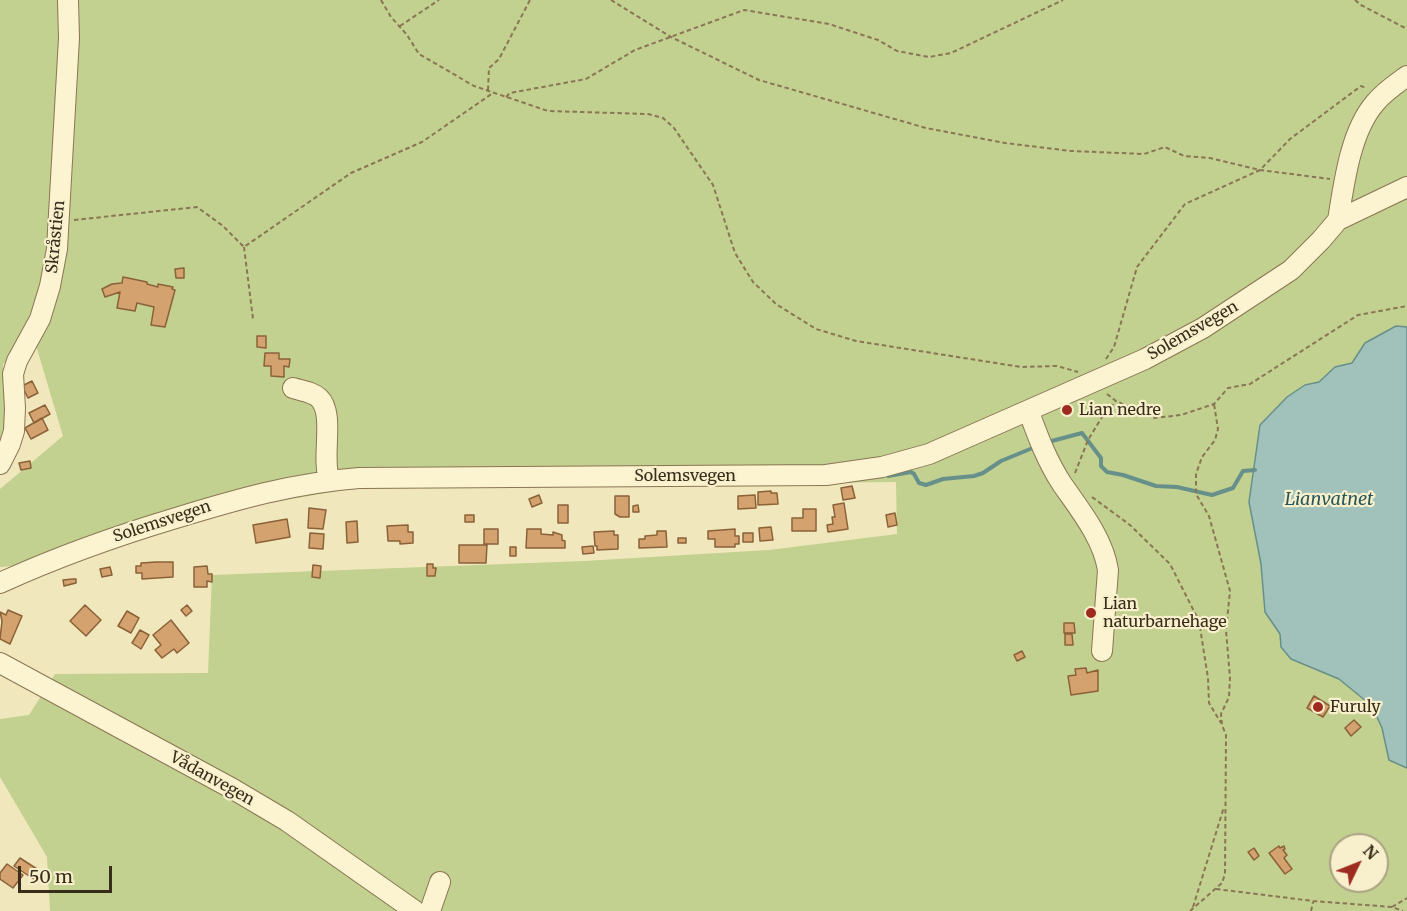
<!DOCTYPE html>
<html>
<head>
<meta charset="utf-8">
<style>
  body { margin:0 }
  #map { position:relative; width:1407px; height:911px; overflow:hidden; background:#f1e7bc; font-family:Merriweather,serif }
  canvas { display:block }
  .north { position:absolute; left:1329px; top:833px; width:60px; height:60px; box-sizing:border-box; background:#f8f0cc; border:2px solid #aba285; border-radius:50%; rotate:47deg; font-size:16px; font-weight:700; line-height:24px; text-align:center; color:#382c1a }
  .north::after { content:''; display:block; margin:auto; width:21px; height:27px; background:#9e2b1f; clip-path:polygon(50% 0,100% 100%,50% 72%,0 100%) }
  .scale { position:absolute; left:18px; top:866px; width:94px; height:27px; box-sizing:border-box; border:3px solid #382c1a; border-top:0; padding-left:8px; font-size:18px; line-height:21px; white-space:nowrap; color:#382c1a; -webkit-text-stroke:4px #f8f0cc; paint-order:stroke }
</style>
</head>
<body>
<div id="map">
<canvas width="1407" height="911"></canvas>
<div class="north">N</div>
<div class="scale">50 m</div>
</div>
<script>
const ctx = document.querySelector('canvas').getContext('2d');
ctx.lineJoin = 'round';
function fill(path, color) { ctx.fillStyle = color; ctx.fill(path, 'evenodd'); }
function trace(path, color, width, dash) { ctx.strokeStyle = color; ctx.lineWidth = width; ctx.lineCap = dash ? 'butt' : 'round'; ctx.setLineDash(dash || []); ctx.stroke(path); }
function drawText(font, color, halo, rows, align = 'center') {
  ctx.font = font + ' Merriweather,serif'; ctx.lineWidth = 4.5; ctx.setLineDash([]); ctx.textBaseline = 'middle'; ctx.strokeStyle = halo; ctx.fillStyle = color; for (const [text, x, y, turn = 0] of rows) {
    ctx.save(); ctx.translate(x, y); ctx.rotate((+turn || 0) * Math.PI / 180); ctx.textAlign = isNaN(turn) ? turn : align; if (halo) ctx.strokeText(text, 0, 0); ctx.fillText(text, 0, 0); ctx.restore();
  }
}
const green = new Path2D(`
  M0,0H1407V327L1396,326L1365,343L1352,363L1335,367L1319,382L1305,385L1287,397L1255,470L1249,502L1261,564L1265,612L1280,634L1281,647L1291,659L1339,679L1372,706L1382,728L1389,760L1407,768V911H50L47,857L0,777V719L29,715L55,674L208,673L212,575L584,561L769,550L897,534L896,482L355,488L234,509L70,562L0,567V489L63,436L35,342L3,364L7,441L0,448ZM1341,845H1377V881H1341Z`);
const water = new Path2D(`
  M1396,326L1407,327V768L1389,760L1382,728L1372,706L1339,679L1291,659L1281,647L1280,634L1265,612L1261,564L1249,502L1260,425L1287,397L1305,385L1319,382L1335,367L1352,363L1365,343Z`);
const stream = new Path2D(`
  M1048,442L1082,433L1101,458V466L1107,472L1123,475L1156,486L1177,487L1212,495L1233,488L1243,471L1255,470
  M888,476L911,472L914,474L919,483L926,485L943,479L974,476L983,473L1001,461L1035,447`);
const building = new Path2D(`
  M184,268V278H176L175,269Z
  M123,277L147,282V284L158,287V284L173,287L172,289L175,290L165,327L151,325L154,307L137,303L135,311L117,308L120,292L105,297L102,289L112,284L122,283Z
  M257,336H266V348L257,347Z
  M265,353H279V359H290L289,367L284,366V377L271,376V366H264Z
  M32,381L38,393L28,398L22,386Z
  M45,405L50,414L34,423L29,413Z
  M42,418L48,430L31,439L25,428Z
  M30,461L31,468L21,470L19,463Z
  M852,486L855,498L843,500L841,488Z
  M771,491V493H777L778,504L758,505V492Z
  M539,495L542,503L532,507L529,499Z
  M755,495L756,508L738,509V496Z
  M615,496H629V517H620L615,514Z
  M844,503L848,529L828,532L827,525L833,524L832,517H835L833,505Z
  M558,505H568V523H558Z
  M638,505L639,512H633V506Z
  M309,508L326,510L323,529L308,528Z
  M803,509H816V531H792V518H803Z
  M895,513L897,525L888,527L886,515Z
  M465,515H474V522H465Z
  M287,519L290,537L256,543L253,525Z
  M357,521L358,542L347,543L346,522Z
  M408,525V532H413V543L400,544V541H388L387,526Z
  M771,527L773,540L760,541L759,528Z
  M484,529H498V544H484Z
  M527,529H541V534L553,535V532L562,535V540L565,541V548H526Z
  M735,529V536H739V544H735V547H715V539H708V531Z
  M614,531V535H618V549L597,550V546H595L594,532Z
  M657,531H666L667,547L639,548V539H645V536L657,535Z
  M310,533L324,534L323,549L309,548Z
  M743,533H753V542H743Z
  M678,538H686V543H678Z
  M459,545H487L486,563H459Z
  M593,546L594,553L583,554L582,547Z
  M510,547H516V556H510Z
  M156,562H173V577L142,579V573H136V566H141V563Z
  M427,564H433V568H436L435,576H427Z
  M313,565L321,566L320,578L312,577Z
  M207,566L208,574H212V582L207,581V587H194V567Z
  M110,567L112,575L102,577L100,569Z
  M73,579H76V583L64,586L63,580Z
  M85,605L101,620L86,636L70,621Z
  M187,605L192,611L186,616L181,610Z
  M8,610L22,616L10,644L0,639L2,621L0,612L6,615Z
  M127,611L139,618L131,633L118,626Z
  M171,620L189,643L177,653L174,649L162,658L155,650L161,645L153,635Z
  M1064,623H1074L1075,633H1064Z
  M140,630L149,635L141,649L132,643Z
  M1065,634H1072L1073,645H1065Z
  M1022,651L1025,657L1017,661L1014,655Z
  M1086,668L1087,673L1098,670V691L1071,695L1068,676L1076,675L1075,669Z
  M1314,696L1330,706L1323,717L1307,708Z
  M1354,720L1361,727L1351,736L1345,728Z
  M1279,846L1280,848L1284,846L1285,849L1283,850L1287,855L1284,858L1292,869L1285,874L1269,853Z
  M1254,848L1259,856L1254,860L1248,852Z
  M20,858L37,869L35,872L39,875L35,880L14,866Z
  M7,864L23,875L13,888L0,879V873Z`);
const path = new Path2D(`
  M381,0L391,17L407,35L419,54L474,86L548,111L648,114L663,118L674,128L713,185L735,253L753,282L776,304L816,329L856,341L1021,367L1057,366L1078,372
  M611,0L671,37L759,80L926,128L1005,143L1071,151L1144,154L1165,147L1184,156L1210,158L1260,170L1330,179
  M1355,0L1361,5L1407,29
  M400,26L439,0
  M488,90L489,68L499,59L530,0
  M506,97L510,93L586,79L635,50L744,10L829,24L878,40L897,51L929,57L951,53L1063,0
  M74,220L197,207L223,226L244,247L351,173L422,142L493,93
  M244,247L253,319
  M1106,359L1114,347L1137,267L1185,204L1260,170L1290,139L1361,86L1366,88
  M1107,394L1116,401L1154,418L1181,415L1214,404L1228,388L1250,384L1358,315L1407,306
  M1075,473L1088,440L1102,417L1116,401
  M1092,497L1130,525L1170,564L1199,621L1208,678L1209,703L1221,723
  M1216,889L1313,901L1392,907L1403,911
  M1193,907L1224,807
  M1392,907L1407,898
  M1190,911L1222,883L1225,874L1226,735L1222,725L1221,714L1229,697L1230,678L1226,630L1230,591L1209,516L1196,494V474L1202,457L1215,440L1218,429L1214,404
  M1311,911L1313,902`);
const minor = new Path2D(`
  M1338,220C1344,184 1350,132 1375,103C1384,92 1396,84 1407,76
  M293,388C302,391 313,392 319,398C336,414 320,460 330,481
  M1029,412C1038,437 1047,461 1062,484C1080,510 1103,538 1108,570L1102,651
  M0,464L10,444L14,431L15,408L13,374L17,361L40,319L50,286L57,249L69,38L68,0
  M0,583C57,557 116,536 176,518C238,499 294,483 359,478L826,475L882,467L929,454L1145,359L1203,328L1291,270L1321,240L1338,220L1407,187
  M0,663L233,789L287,821L415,911
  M430,911L440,882`);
const markers = [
  [1067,410,6,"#9e2b1f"],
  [1091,613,6,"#9e2b1f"],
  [1318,707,6,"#9e2b1f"]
];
const streetNames = [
  ["Skråstien",56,237,-84],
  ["Solemsvegen",1193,331,-30],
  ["Solemsvegen",685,476],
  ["Solemsvegen",162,522,-18],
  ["Vådanvegen",212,779,29]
];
const poiNames = [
  ["Lian nedre",1079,410],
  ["Lian",1103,604],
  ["naturbarnehage",1103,622],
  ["Furuly",1330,707]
];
const waterNames = [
  ["Lianvatnet",1329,500]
];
fill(green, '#c2d090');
fill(water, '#a1c2bb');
trace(water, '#67908a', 1.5);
trace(stream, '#67908a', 4);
fill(building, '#d3a26f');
trace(building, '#8b6138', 1.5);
trace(minor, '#8a7654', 22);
trace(path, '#8a7654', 2, [4.5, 3]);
trace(minor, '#fcf3d0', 20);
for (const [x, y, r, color] of markers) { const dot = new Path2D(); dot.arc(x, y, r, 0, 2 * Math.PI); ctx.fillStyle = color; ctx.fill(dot); trace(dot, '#f8f0cc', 2); }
drawText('16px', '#382c1a', '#f8f0cc', streetNames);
drawText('16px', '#382c1a', '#f8f0cc', poiNames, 'left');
drawText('italic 18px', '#285859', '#f8f0cc', waterNames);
</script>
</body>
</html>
